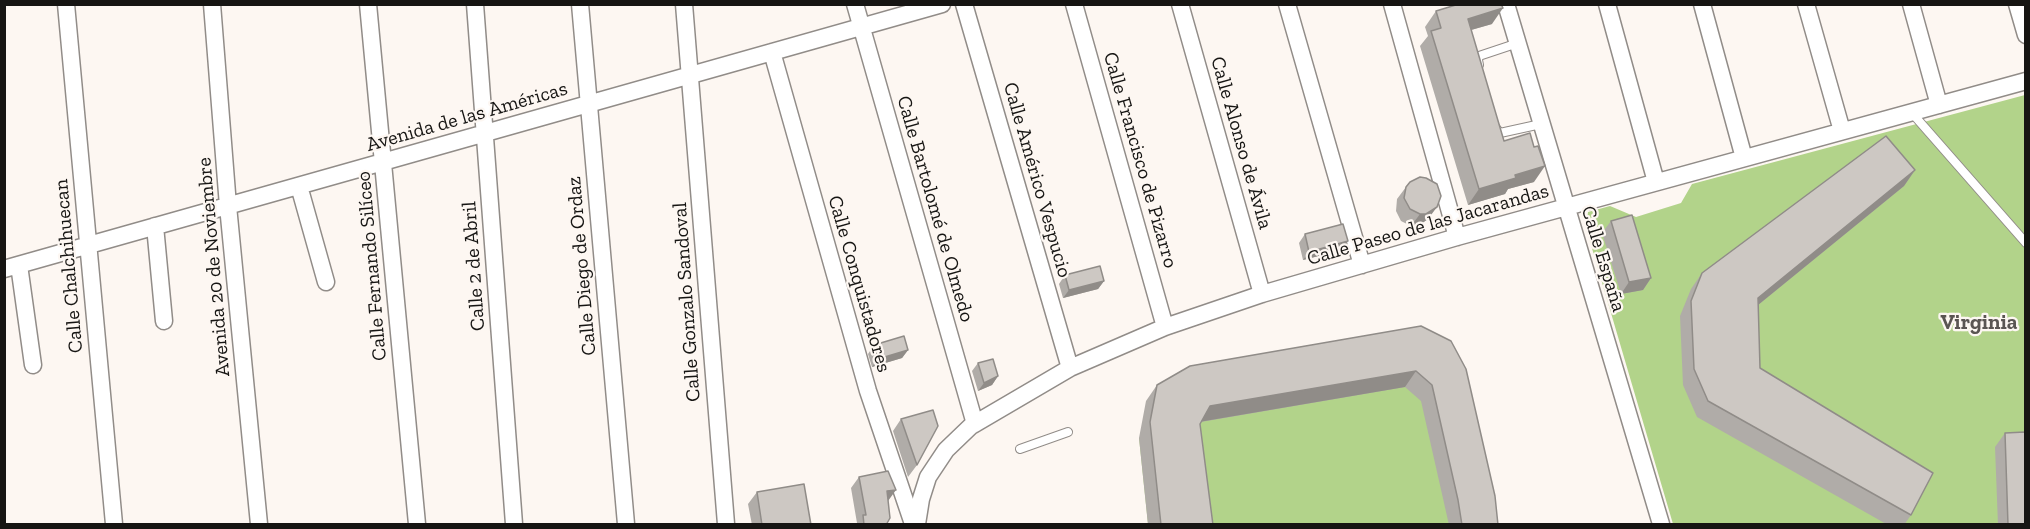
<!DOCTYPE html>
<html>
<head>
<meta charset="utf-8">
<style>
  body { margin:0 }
  #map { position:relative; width:2030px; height:529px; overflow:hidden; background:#fdf7f2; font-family:"Zilla Slab",serif }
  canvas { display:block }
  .frame { position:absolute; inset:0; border:6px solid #161513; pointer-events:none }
</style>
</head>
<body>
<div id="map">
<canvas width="2030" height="529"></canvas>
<div class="frame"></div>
</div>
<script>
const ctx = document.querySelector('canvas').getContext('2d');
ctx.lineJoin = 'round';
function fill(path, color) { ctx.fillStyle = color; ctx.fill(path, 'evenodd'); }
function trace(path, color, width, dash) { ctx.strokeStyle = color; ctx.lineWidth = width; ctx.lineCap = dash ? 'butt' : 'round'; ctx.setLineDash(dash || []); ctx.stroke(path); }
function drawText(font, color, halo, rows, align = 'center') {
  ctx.font = font + ' "Zilla Slab",serif'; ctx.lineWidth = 4.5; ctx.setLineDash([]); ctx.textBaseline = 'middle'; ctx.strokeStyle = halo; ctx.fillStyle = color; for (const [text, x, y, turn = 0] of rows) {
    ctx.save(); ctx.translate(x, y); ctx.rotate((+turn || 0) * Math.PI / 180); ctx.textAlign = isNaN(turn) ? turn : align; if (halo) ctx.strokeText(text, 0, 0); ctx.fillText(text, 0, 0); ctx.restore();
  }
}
const green = new Path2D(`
  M2025,95V524H1673L1586,228L1588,212L1610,206L1636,217L1681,203L1692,184Z
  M1410,341L1485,524H1148L1139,438Z`);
const lane = new Path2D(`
  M1479,65L1478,60L1479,56L1518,43
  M1912,113L2026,243
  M1495,127L1500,133L1541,124
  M1020,449L1068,432`);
const street = new Path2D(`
  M66,4L114,524
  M212,4L228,206L259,524
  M368,4L417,524
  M475,4L514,524
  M580,4L626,524
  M684,4L726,524
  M855,4L975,424
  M964,4L1070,368
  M1074,4L1165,327
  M1180,4L1262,294
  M1287,4L1362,265
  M1392,4L1457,237
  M1506,4L1661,524
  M1607,4L1656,182
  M1702,4L1744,158
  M1806,4L1842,131
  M1911,4L1939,105
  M2017,4L2026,35
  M772,52L868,391L913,524
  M299,186L326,282
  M155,226L164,321
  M19,265L33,365
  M4,269L942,4
  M917,524L921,499L928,477L946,450L971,426L1070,368L1165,327L1262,294L1457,237L2026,81`);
const wall = new Path2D(`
  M1436,11L1492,24L1471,30L1504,141L1534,182L1508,189L1505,194L1468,205L1420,46L1428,36L1425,27Z
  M1915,170L1904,186L1758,305L1760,368L1911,515L1904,525H1888L1697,417L1683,385L1680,316L1691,289L1702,273Z
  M1406,187L1428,219L1418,226H1411L1401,221L1396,211L1397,199Z
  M1611,221L1651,278L1643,290L1621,294L1602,233Z
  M1305,234L1342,250L1303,260L1299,243Z
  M1065,275L1104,281L1098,289L1063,298L1059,284Z
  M1421,326L1498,525H1449L1421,401L1405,387L1201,422L1200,424L1213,525H1148L1139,438L1146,401L1157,385Z
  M874,345L908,350L902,358L872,367L868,354Z
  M978,363L998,376L992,385L978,391L972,371Z
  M901,419L917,465L908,477L893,431Z
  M2005,433L2025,525H1998L1995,447Z
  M859,477L888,501L886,525H856L857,523L851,488Z
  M757,492L811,525H752L748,504Z`);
const shadedWall = new Path2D(`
  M1503,8L1492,24L1457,34L1468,19Z
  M1545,166L1534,182L1508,189L1505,194L1468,205L1479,189L1515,175Z
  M1915,170L1904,186L1747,314L1758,298Z
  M1437,207L1428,219L1418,226H1411L1420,214Z
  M1348,241L1342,250L1303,260L1309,252Z
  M1651,278L1643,290L1621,294L1629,282Z
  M1104,281L1098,289L1063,298L1069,290Z
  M908,350L902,358L872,367L878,359Z
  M1416,371L1405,387L1199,422L1210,406Z
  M998,376L992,385L978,391L984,383Z
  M896,490L888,501L887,491Z`);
const building = new Path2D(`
  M1459,4H1501L1503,8L1468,19L1504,141L1530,133L1534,147L1538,146L1545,166L1515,175L1516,178L1479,189L1431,31L1441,28L1436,11Z
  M1886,136L1915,170L1758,298L1760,368L1933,473L1911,515L1708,401L1694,369L1691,301L1702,273Z
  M1420,177L1426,178L1437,184L1441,196L1437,207L1426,214H1420L1410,209L1404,198L1406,187L1410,182Z
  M1632,215L1651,278L1629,282L1611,221Z
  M1343,224L1348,241L1309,252L1305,234Z
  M1100,266L1104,281L1069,290L1065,275Z
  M1421,326L1451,341L1466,369L1495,496L1498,525H1462L1458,500L1432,385L1416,371L1210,406L1200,424L1213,525H1161L1150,422L1157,385L1190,366Z
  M904,336L908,350L878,359L874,345Z
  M993,359L998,376L984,383L978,363Z
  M933,410L938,426L917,465L901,419Z
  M2025,432V525H2008L2005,433Z
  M888,471L896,490L887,491L890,518L886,525H864L863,515H866L859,477Z
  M804,484L811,525H762L757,492Z`);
const streetNames = [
  ["Avenida de las Américas",467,117,-16],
  ["Calle Alonso de Ávila",1241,143,74],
  ["Calle Francisco de Pizarro",1140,160,74],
  ["Calle Américo Vespucio",1037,180,74],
  ["Calle Bartolomé de Olmedo",935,209,74],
  ["Calle Paseo de las Jacarandas",1428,225,-16],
  ["Calle España",1603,259,73],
  ["Calle Chalchihuecan",69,266,-95],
  ["Calle Fernando Silíceo",372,266,-95],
  ["Calle 2 de Abril",474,266,-94],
  ["Calle Diego de Ordaz",582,266,-95],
  ["Avenida 20 de Noviembre",214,267,-95],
  ["Calle Conquistadores",859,284,74],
  ["Calle Gonzalo Sandoval",687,302,-94]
];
const neighbourhoodNames = [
  ["Virginia",1979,323]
];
fill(green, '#b2d38a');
trace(lane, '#918c88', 10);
trace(street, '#918c88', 19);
trace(lane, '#fff', 8);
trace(street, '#fff', 16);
fill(wall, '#b0aca8');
fill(shadedWall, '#908c88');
fill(building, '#cdc8c3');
trace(building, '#908c88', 1.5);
drawText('20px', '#161513', '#fdf7f2', streetNames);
drawText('bold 21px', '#5a5552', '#fdf7f2', neighbourhoodNames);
</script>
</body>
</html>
